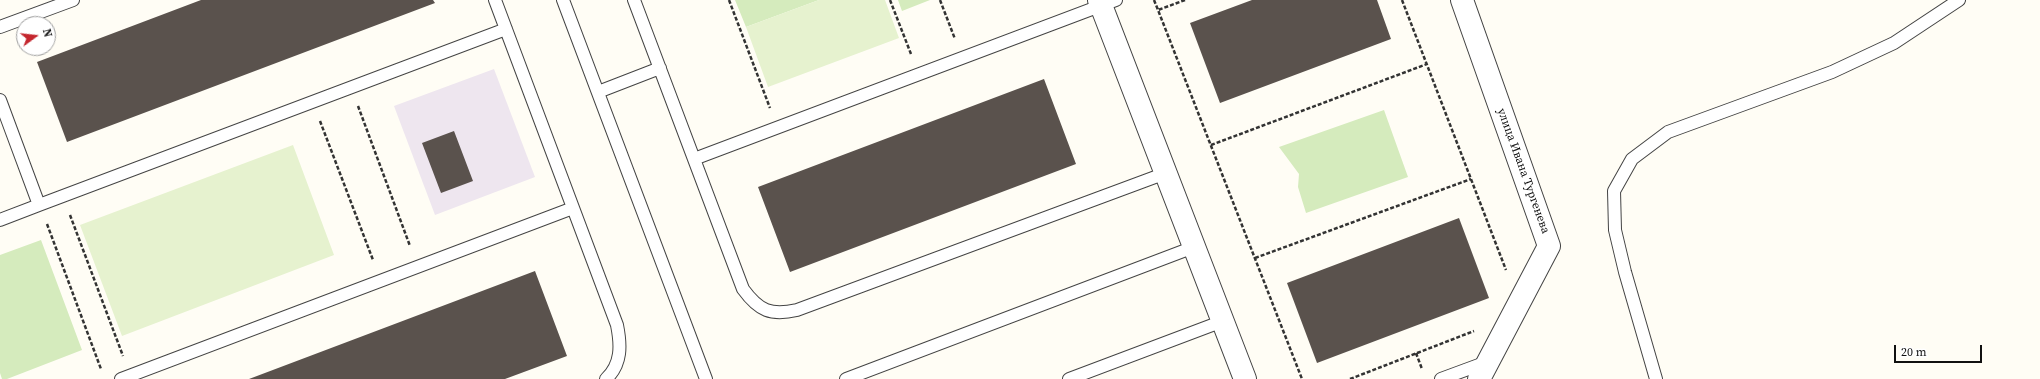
<!DOCTYPE html>
<html>
<head>
<meta charset="utf-8">
<style>
  body { margin:0 }
  #map { position:relative; width:2040px; height:379px; overflow:hidden; background:#fffdf5; font-family:"Source Serif 4",serif }
  canvas { display:block }
  .north { position:absolute; left:16px; top:16px; width:40px; height:40px; box-sizing:border-box; background:#fff; border:1px solid #a0a0a0; border-radius:50%; rotate:75deg; font-size:11px; font-weight:700; line-height:16px; text-align:center; color:#111 }
  .north::after { content:''; display:block; margin:auto; width:14px; height:18px; background:#c4262e; clip-path:polygon(50% 0,100% 100%,50% 72%,0 100%) }
  .scale { position:absolute; left:1894px; top:345px; width:88px; height:18px; box-sizing:border-box; border:2px solid #111; border-top:0; padding-left:5px; font-size:12px; line-height:14px; white-space:nowrap; color:#111; -webkit-text-stroke:3px #fff; paint-order:stroke }
</style>
</head>
<body>
<div id="map">
<canvas width="2040" height="379"></canvas>
<div class="north">N</div>
<div class="scale">20 m</div>
</div>
<script>
const ctx = document.querySelector('canvas').getContext('2d');
ctx.lineJoin = 'round';
function fill(path, color) { ctx.fillStyle = color; ctx.fill(path, 'evenodd'); }
function trace(path, color, width, dash) { ctx.strokeStyle = color; ctx.lineWidth = width; ctx.lineCap = dash ? 'butt' : 'round'; ctx.setLineDash(dash || []); ctx.stroke(path); }
function drawText(font, color, halo, rows, align = 'center') {
  ctx.font = font + ' "Source Serif 4",serif'; ctx.lineWidth = 4; ctx.setLineDash([]); ctx.textBaseline = 'middle'; ctx.strokeStyle = halo; ctx.fillStyle = color; for (const [text, x, y, turn = 0] of rows) {
    ctx.save(); ctx.translate(x, y); ctx.rotate((+turn || 0) * Math.PI / 180); ctx.textAlign = isNaN(turn) ? turn : align; if (halo) ctx.strokeText(text, 0, 0); ctx.fillText(text, 0, 0); ctx.restore();
  }
}
const industrial = new Path2D(`
  M494,69L535,177L435,215L394,106Z`);
const green = new Path2D(`
  M735,0H819L746,27Z
  M898,0H930L902,11Z
  M1384,110L1408,177L1306,213L1298,187L1299,174L1279,147Z
  M41,240L82,350L7,379H2L0,373V255Z`);
const pitch = new Path2D(`
  M819,0H885L899,38L768,87L746,27Z
  M293,145L334,255L122,336L80,225Z`);
const building = new Path2D(`
  M201,0H433L435,3L67,142L37,62Z
  M1252,0H1377L1391,39L1220,103L1190,23Z
  M1044,79L1076,164L790,272L758,187Z
  M454,131L473,181L441,193L422,143Z
  M1459,218L1489,298L1317,363L1287,283Z
  M535,271L567,356L505,379H249Z`);
const path = new Path2D(`
  M729,0L770,108
  M890,0L911,54
  M940,0L955,39
  M1154,0L1158,10
  M1185,0L1158,10L1302,379
  M1402,0L1506,270
  M358,106L410,246
  M320,121L373,260
  M1211,145L1427,64
  M70,215L123,356
  M47,224L101,369
  M1255,258L1471,179
  M1416,353L1422,369
  M1350,379L1474,331`);
const lane = new Path2D(`
  M495,0L617,325C621,345 622,364 606,379
  M563,0L706,379
  M634,0L743,289C759,311 771,316 797,310L1166,173
  M0,27L73,0
  M598,92L660,68
  M0,100L39,205L0,220
  M694,159L1116,0
  M39,205L506,29
  M121,379L573,208
  M846,379L1194,247
  M1069,379L1223,321
  M1441,379L1487,362
  M1656,379L1625,272L1615,230L1614,191L1632,159L1668,132L1832,72L1894,43L1959,0`);
const street = new Path2D(`
  M1099,0L1245,379
  M1462,0L1549,246L1479,379`);
const streetNames = [
  ["улица Ивана Тургенева",1523,171,70]
];
fill(industrial, '#eee6ef');
fill(green, '#d5ebbd');
fill(pitch, '#e6f2cf');
fill(building, '#5a524d');
trace(lane, '#444', 14);
trace(street, '#444', 24);
trace(path, '#333', 2.5, [4, 2]);
trace(lane, '#fff', 12);
trace(street, '#fff', 22);
drawText('12px', '#111', '#fff', streetNames);
</script>
</body>
</html>
